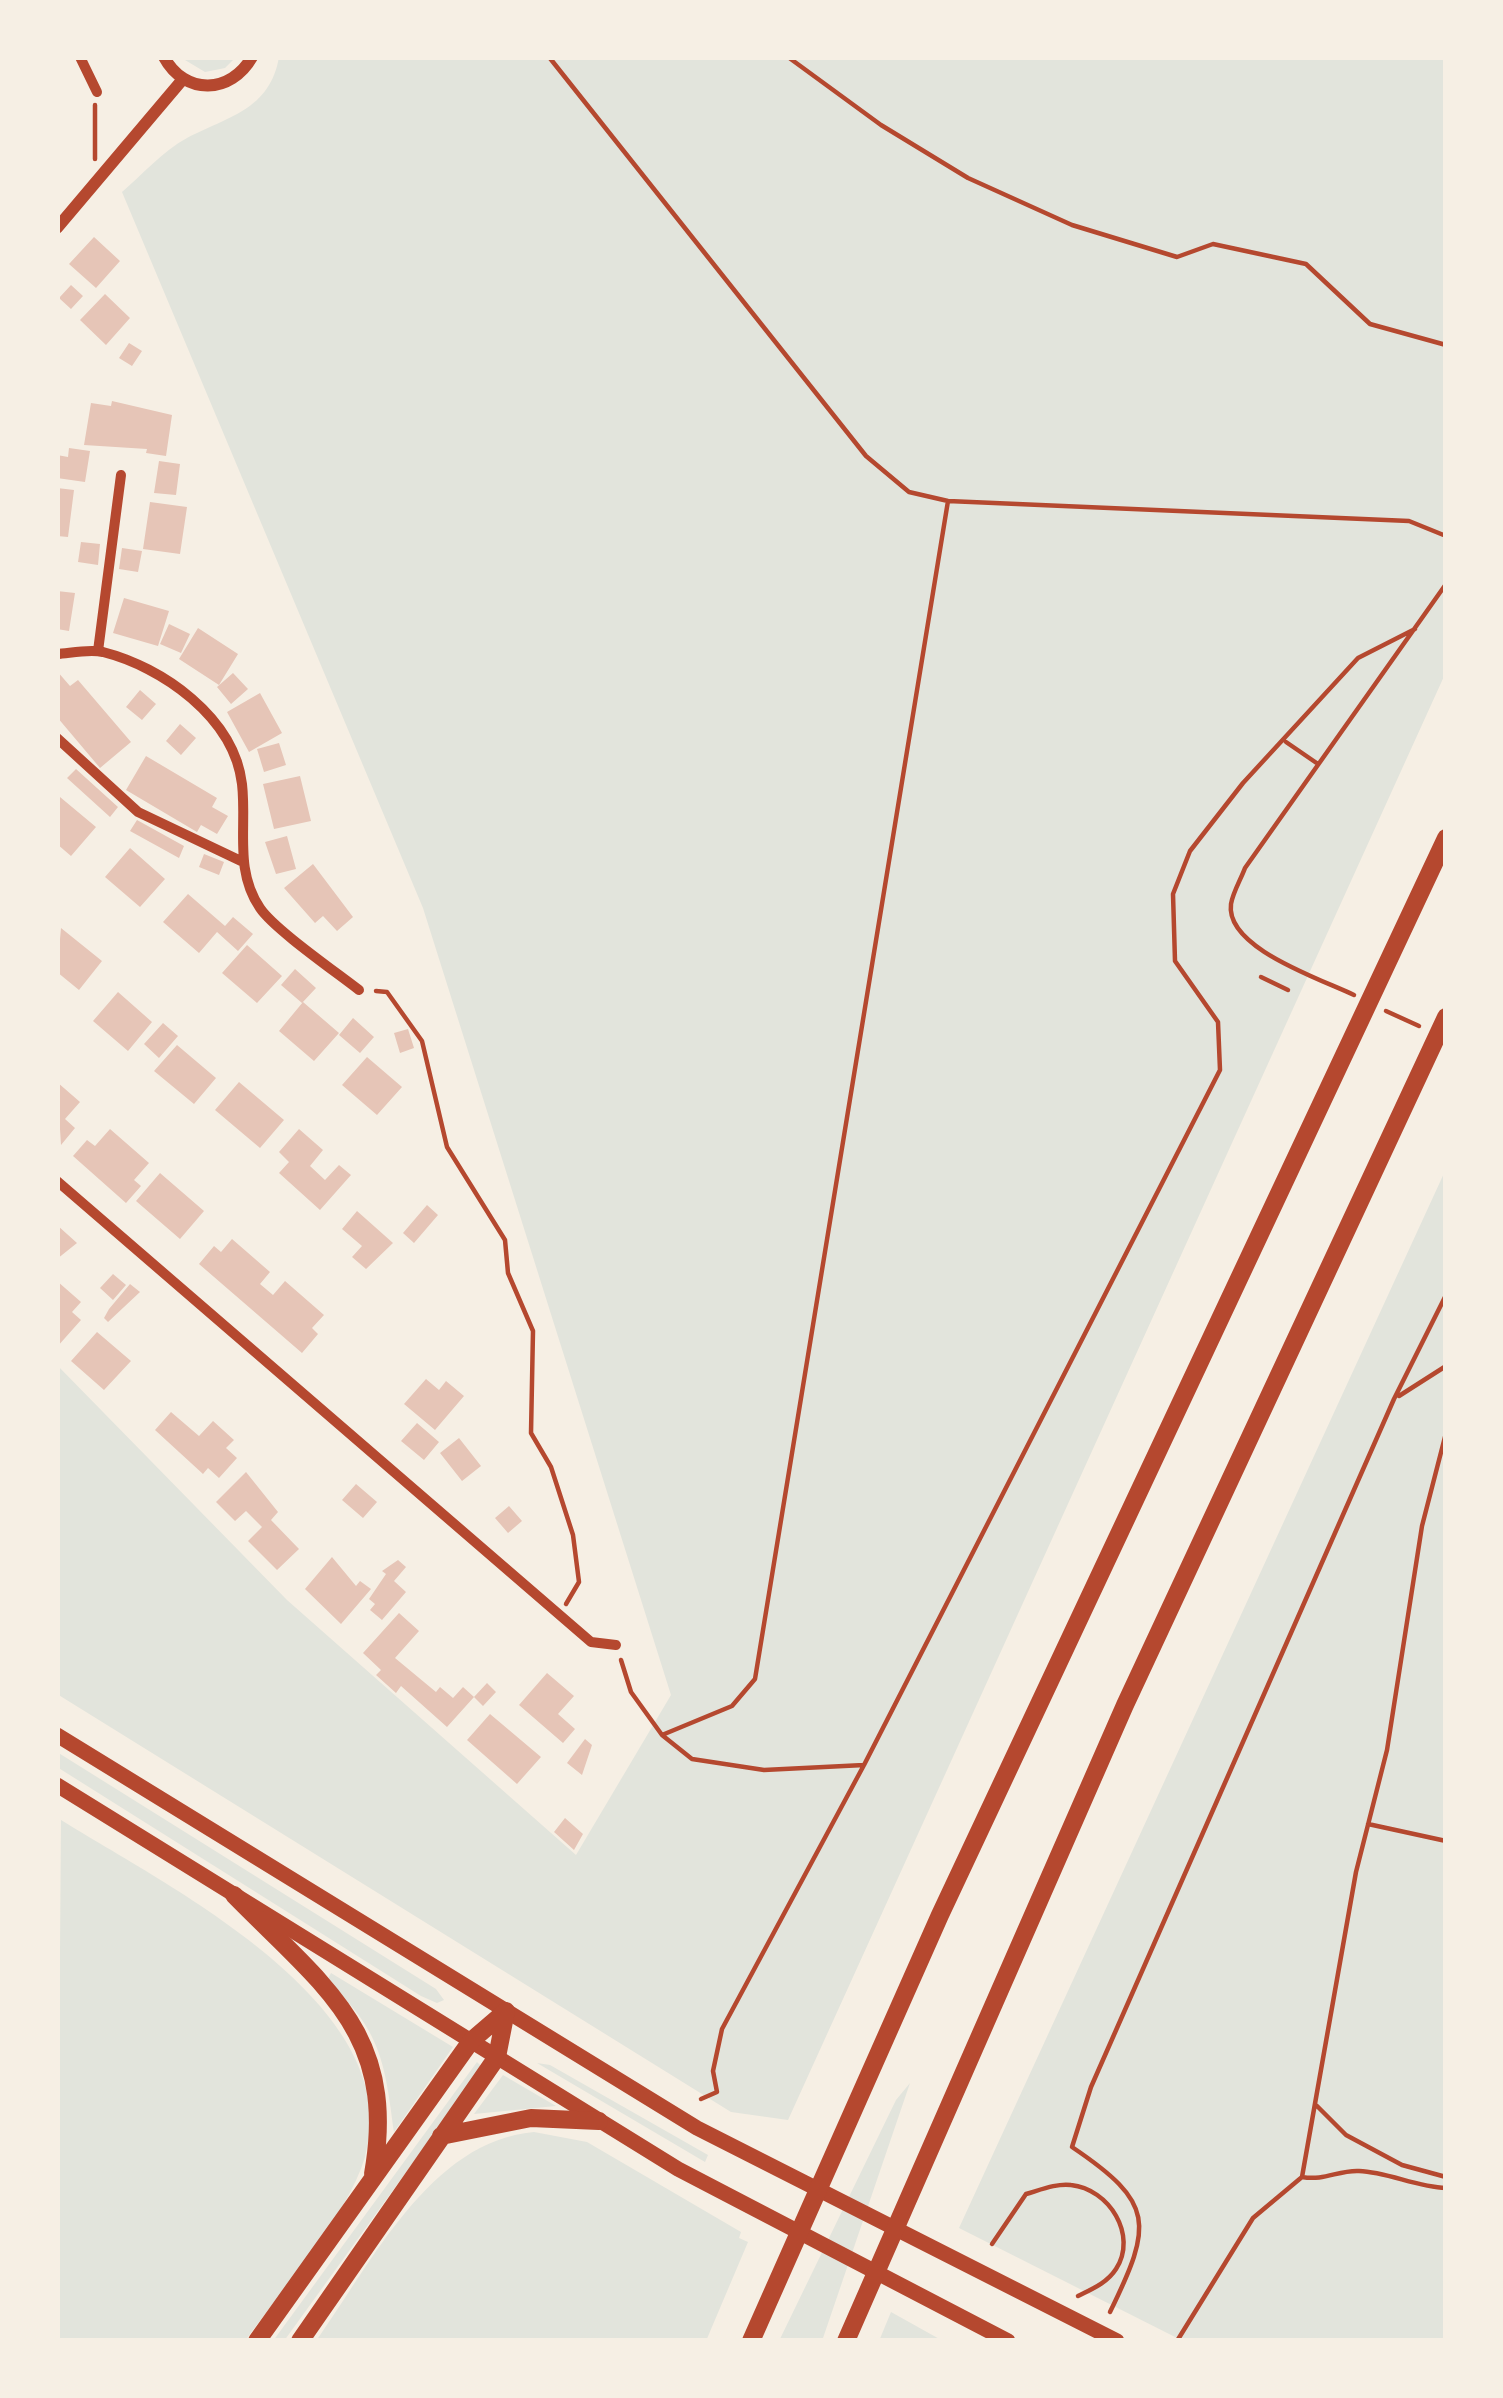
<!DOCTYPE html>
<html>
<head>
<meta charset="utf-8">
<style>
  body { margin:0 }
  #map { position:relative; width:1503px; height:2398px; overflow:hidden; background:#f6efe4; font-family:Figtree,sans-serif }
  canvas { display:block }
  .frame { position:absolute; inset:0; border:60px solid #f6efe4; pointer-events:none }
</style>
</head>
<body>
<div id="map">
<canvas width="1503" height="2398"></canvas>
<div class="frame"></div>
</div>
<script>
const ctx = document.querySelector('canvas').getContext('2d');
ctx.lineJoin = 'round';
function fill(path, color) { ctx.fillStyle = color; ctx.fill(path, 'evenodd'); }
function trace(path, color, width, dash) { ctx.strokeStyle = color; ctx.lineWidth = width; ctx.lineCap = dash ? 'butt' : 'round'; ctx.setLineDash(dash || []); ctx.stroke(path); }
const green = new Path2D(`
  M180,57H236L225,68L205,72Z
  M279,57H1446V672L788,2120L731,2112L57,1694V1365L287,1600L576,1855L671,1695L423,908L122,192C142,175 163,151 187,138C227,117 270,110 279,57Z
  M1446,1169V2341H1183L959,2228Z
  M57,1752L436,1989L444,2000L437,2003L421,1996L57,1767Z
  M61,1820C165,1885 409,2005 365,2157C347,2217 282,2289 245,2341H57Z
  M331,1973L453,2047L394,2132C385,2063 381,2030 327,1981Z
  M477,2062L482,2067L284,2341H273Z
  M537,2063L550,2065L708,2155L705,2162Z
  M503,2075L556,2106L474,2114Z
  M910,2083L822,2341H779L896,2100Z
  M534,2132L587,2142L741,2232L739,2238L748,2242L706,2341H316C371,2264 430,2141 534,2132Z
  M891,2312L943,2341H879Z`);
const building = new Path2D(`
  M94,237L120,261L96,288L69,264Z
  M71,285L83,296L71,309L59,298Z
  M105,294L130,318L106,345L80,320Z
  M129,343L142,351L132,366L119,358Z
  M112,401L172,415L166,456L146,453L147,449L84,445L91,403L111,406Z
  M69,448L90,451L85,482L57,478V455L68,457Z
  M159,461L180,464L176,495L154,493Z
  M57,488L74,490L68,537L57,536Z
  M150,502L187,507L180,554L143,549Z
  M81,542L100,544L98,565L78,562Z
  M122,548L142,551L138,572L119,569Z
  M57,591L75,593L69,631L57,629Z
  M124,598L169,611L158,646L113,633Z
  M169,624L190,634L181,653L160,644Z
  M198,628L238,654L219,685L179,659Z
  M57,671L70,686L78,680L131,742L100,768L57,717Z
  M233,673L248,689L231,704L217,687Z
  M140,690L156,704L142,720L126,707Z
  M260,693L282,733L249,752L227,712Z
  M180,724L196,738L181,755L166,741Z
  M279,743L286,765L264,772L257,749Z
  M146,756L217,798L212,807L228,816L217,834L201,825L197,832L126,790Z
  M76,769L118,807L110,817L67,778Z
  M300,776L311,821L274,829L263,784Z
  M60,797L96,827L71,856L57,844Z
  M137,820L184,846L179,858L130,831Z
  M287,836L296,869L276,874L265,842Z
  M130,848L165,879L140,907L105,877Z
  M204,854L224,862L219,875L199,867Z
  M313,864L353,917L337,931L323,916L315,923L284,888Z
  M188,894L225,926L233,917L253,934L238,951L217,932L199,953L163,922Z
  M61,928L102,961L79,990L57,972Z
  M247,945L282,976L257,1003L222,973Z
  M295,969L316,988L302,1003L281,985Z
  M118,992L152,1022L128,1051L93,1021Z
  M303,1002L339,1033L314,1061L279,1031Z
  M353,1018L374,1037L360,1053L339,1035Z
  M163,1023L178,1036L159,1058L144,1044Z
  M408,1029L414,1048L400,1053L394,1033Z
  M177,1045L216,1078L194,1104L154,1071Z
  M367,1057L402,1087L377,1115L342,1085Z
  M57,1082L80,1102L65,1119L75,1128L61,1145Z
  M239,1082L284,1120L260,1148L215,1110Z
  M110,1129L149,1163L134,1180L141,1186L126,1203L73,1156L87,1140L95,1146Z
  M299,1129L323,1150L310,1166L325,1180L339,1165L351,1175L320,1210L279,1173L289,1162L279,1152Z
  M160,1173L204,1211L180,1239L136,1201Z
  M427,1205L438,1215L414,1243L403,1233Z
  M357,1211L393,1243L366,1269L352,1257L362,1246L342,1229Z
  M57,1225L77,1243L57,1259Z
  M232,1239L270,1272L260,1284L273,1295L285,1281L324,1315L312,1328L318,1334L302,1353L199,1264L214,1246L221,1252Z
  M113,1274L126,1285L113,1300L100,1288Z
  M57,1281L81,1302L72,1312L81,1320L57,1347Z
  M130,1284L140,1292L108,1322L104,1318L109,1309Z
  M97,1332L131,1361L104,1390L71,1361Z
  M426,1379L439,1390L446,1381L464,1396L435,1430L404,1404Z
  M171,1412L199,1436L213,1421L234,1440L226,1448L237,1458L219,1478L208,1468L203,1474L155,1430Z
  M417,1423L439,1442L424,1460L401,1441Z
  M459,1438L481,1466L462,1481L440,1453Z
  M246,1472L278,1512L271,1520L299,1549L277,1570L248,1541L262,1527L246,1511L235,1521L216,1502Z
  M356,1484L377,1502L363,1518L342,1500Z
  M509,1506L522,1521L508,1533L495,1518Z
  M332,1557L356,1586L360,1581L371,1589L341,1624L305,1589Z
  M398,1560L406,1567L394,1581L406,1592L382,1620L370,1610L375,1604L369,1599L386,1574L382,1571Z
  M399,1613L419,1631L395,1658L436,1692L440,1687L453,1698L463,1687L474,1697L487,1683L496,1692L483,1706L474,1697L447,1727L401,1686L396,1693L376,1675L381,1670L363,1653Z
  M547,1673L574,1696L558,1714L575,1729L563,1743L519,1705Z
  M490,1714L541,1757L517,1784L467,1740Z
  M585,1739L592,1745L582,1775L567,1763Z
  M565,1818L583,1834L574,1850L554,1832Z`);
const path = new Path2D(`
  M549,57L866,456L909,492L948,501L1409,521L1446,536
  M788,57L881,125L968,178L1072,225L1177,257L1213,244L1306,264L1370,324L1446,345
  M95,159V105
  M1286,742L1318,764
  M1261,977L1288,990
  M376,991L387,992L422,1041L447,1147L505,1240L508,1273L533,1331L531,1433L551,1467L573,1535L579,1582L566,1604
  M1354,995C1321,979 1225,948 1231,904C1233,892 1241,879 1245,868L1446,584
  M1386,1011L1419,1026
  M1399,1396L1446,1366
  M621,1660L631,1692L662,1735L732,1706L755,1679L948,501
  M662,1735L692,1759L764,1770L864,1765L1220,1070L1218,1022L1175,961L1173,894L1190,851L1243,783L1358,658L1415,629
  M1368,1824L1446,1841
  M701,2099L717,2092L713,2071L722,2029L864,1765
  M1317,2106L1346,2135L1402,2165L1446,2177
  M1302,2177C1325,2181 1338,2170 1359,2171C1388,2172 1416,2187 1446,2188
  M992,2244L1026,2194C1040,2190 1057,2183 1071,2185C1109,2189 1138,2235 1116,2269C1107,2283 1092,2289 1078,2296
  M1110,2312C1153,2224 1155,2203 1072,2147L1091,2087L1394,1399L1446,1295
  M1177,2341L1253,2218L1302,2177L1356,1872L1387,1750L1422,1526L1446,1433`);
const minor = new Path2D(`
  M80,57L97,92
  M98,651L121,475
  M57,654C71,653 89,649 103,652C162,667 234,717 242,784C247,827 234,870 260,908C274,929 336,972 359,990
  M57,738L138,812L241,861
  M57,1181L591,1642L616,1645`);
const tertiary = new Path2D(`
  M164,57C185,96 231,94 252,57
  M57,228L183,79`);
const primary = new Path2D(`
  M57,1735L697,2128L1117,2341
  M57,1785L678,2169L1008,2341`);
const motorway = new Path2D(`
  M234,1895C324,1987 398,2033 373,2174
  M441,2136L531,2118L599,2121
  M257,2341L471,2041L506,2011
  M300,2341L497,2057L506,2011
  M751,2341L940,1915L1446,838
  M846,2341L1125,1705L1446,1017`);
fill(green, '#e2e4dc');
fill(building, '#e6c5b7');
trace(path, '#b5482f', 4.5);
trace(minor, '#b5482f', 10);
trace(tertiary, '#b5482f', 12);
trace(primary, '#b5482f', 15);
trace(motorway, '#b5482f', 18);
</script>
</body>
</html>
